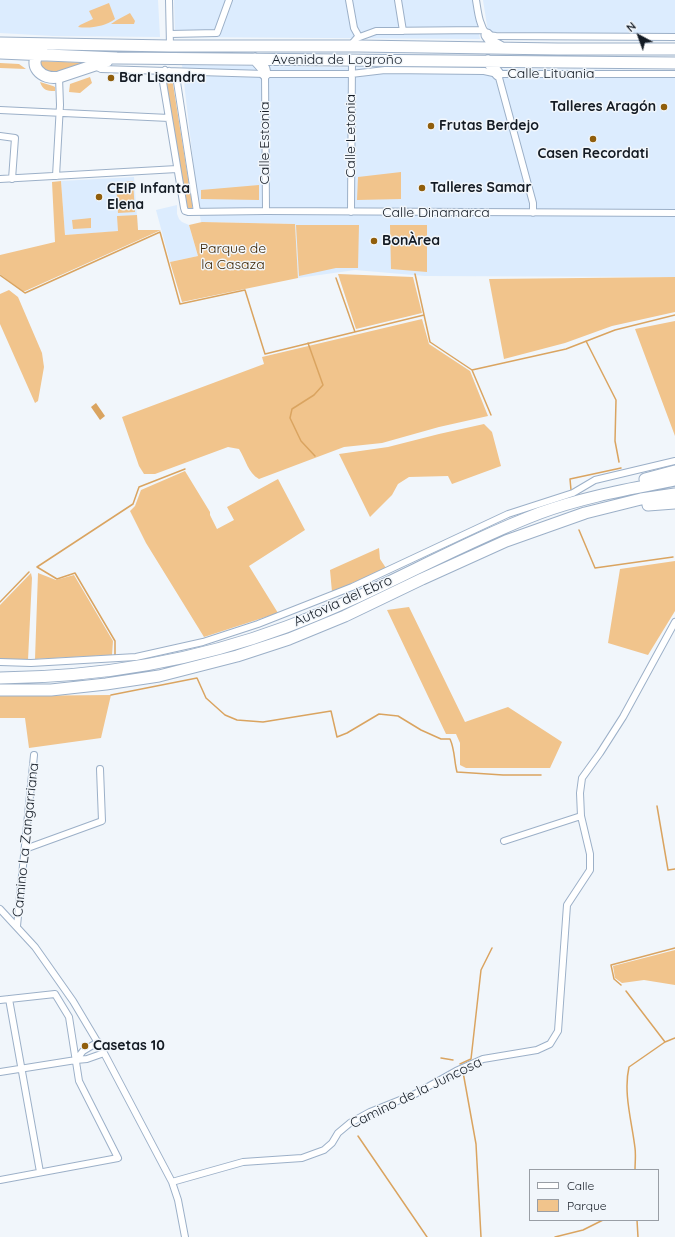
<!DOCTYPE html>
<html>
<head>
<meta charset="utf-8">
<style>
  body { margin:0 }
  #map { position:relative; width:675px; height:1237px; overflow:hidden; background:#f1f6fb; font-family:Quicksand,sans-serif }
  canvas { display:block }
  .legend { position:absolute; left:529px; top:1169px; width:130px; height:52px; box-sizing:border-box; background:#f1f6fb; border:1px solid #999ea5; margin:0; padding:5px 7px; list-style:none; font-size:12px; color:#141b24 }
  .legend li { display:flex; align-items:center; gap:8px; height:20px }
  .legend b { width:20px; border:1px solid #999ea5 }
  .north { position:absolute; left:619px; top:16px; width:40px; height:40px; -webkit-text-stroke:3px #f1f6fb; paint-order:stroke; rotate:319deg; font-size:11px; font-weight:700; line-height:16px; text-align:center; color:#141b24 }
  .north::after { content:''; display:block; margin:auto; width:14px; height:18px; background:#141b24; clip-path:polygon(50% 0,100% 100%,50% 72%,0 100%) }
</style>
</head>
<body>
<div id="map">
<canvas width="675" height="1237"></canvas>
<ul class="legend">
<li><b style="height:5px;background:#fff"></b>Calle</li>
<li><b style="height:11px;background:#f1c48c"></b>Parque</li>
</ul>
<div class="north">N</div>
</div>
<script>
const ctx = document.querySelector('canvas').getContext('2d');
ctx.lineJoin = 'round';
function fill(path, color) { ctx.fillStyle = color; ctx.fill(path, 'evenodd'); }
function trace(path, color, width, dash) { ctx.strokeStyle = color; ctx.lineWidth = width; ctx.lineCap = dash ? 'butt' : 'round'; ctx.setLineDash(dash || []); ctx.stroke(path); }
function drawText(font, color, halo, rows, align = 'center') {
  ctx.font = font + ' Quicksand,sans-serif'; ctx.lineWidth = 3; ctx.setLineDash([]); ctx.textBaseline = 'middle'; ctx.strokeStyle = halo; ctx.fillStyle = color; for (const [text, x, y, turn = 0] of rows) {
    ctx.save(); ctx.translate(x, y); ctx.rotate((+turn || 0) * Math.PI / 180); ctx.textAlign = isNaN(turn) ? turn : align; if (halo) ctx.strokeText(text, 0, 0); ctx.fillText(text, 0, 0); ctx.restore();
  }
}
const built = new Path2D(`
  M0,0H158L160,37L53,36L0,33Z
  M174,0H473L480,39L175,37Z
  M483,0H675V35L488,32Z
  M182,65L390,68L675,70V277L425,276L355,270L298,278L295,224L201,222L198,204Z
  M134,177L138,230L65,235L61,181Z
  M177,205V214L179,219L182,222L189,225L198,256L170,262L156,210Z`);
const green = new Path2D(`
  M109,3L115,19C106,26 90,29 78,27L80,25L93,19L89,11Z
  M130,13L135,21L134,24H111L117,20Z
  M40,61L88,63C73,68 57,77 42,69Z
  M0,63L19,64L26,69L0,68Z
  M168,73L172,78L192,203V208L190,210L188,209L186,207L164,77Z
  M90,77L92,83L80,93L69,92L70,84Z
  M40,82L53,86L55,87V91C46,91 43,90 40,82Z
  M401,172V199L357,200L358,177Z
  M61,181L65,235L118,231L117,216L137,215L138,230H161L23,292L0,274V255L55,242L52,182Z
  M133,181L135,212L118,213L116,183Z
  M259,185V200L201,199V190Z
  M91,218V228L73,229L72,220Z
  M202,222L295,224L298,278L182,302L170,262L198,256L189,225Z
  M296,225H359L358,268H336L299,276Z
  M390,225H427V272L391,269Z
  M338,274L413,277L422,313L356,329Z
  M675,277V312L612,326L565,343L504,359L489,279Z
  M9,290L18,297L42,353L44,367L38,401L35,403L0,324V294Z
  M422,319L429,344L470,371L488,416L439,427L382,443L344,447L259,479C248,473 246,460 239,449L228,447L155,474H144L139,466L122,417L264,364L262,357Z
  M675,321V436L635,329Z
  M484,424L492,432L501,466L452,484L448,476L409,477L398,484L392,495L370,517L339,454L388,447L439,434Z
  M185,471L210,512V515L217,529L234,520L227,507L278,479L305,530L249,566L278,613L204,637L146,543L130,511L135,506L141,490Z
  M379,548L380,559L386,568L332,592L330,570Z
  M675,561V611L648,655L608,643L620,569Z
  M31,573L32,578L28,660H0V605Z
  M38,573L56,580L74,575L113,641L112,655L35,659Z
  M409,607L465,722L508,707L562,742L550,768H466L460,765V743L456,734H446L387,610Z
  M111,695L101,738L29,748L25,718H0V696Z
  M675,950V985L644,980L622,983L615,978L613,966Z`);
const water = new Path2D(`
  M96,403L105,416L100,420L91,407Z`);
const stream = new Path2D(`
  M415,274L430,342L472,370L566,349L615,330L675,315
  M0,275L25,293L160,232L180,304L245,290L265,354L424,315
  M336,278L355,332
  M586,341L616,400L615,441L619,462
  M308,343L323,385L314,395L292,409L290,418L301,441L315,456
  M472,370L491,415
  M571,490L570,479L621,468
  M579,530L595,568L673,557
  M0,602L29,572
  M115,655V641L75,573L57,579L37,567L133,504L139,487L185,469
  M111,695L197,678L206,698L225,715L237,720L263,722L331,711L337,737L347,733L379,714L398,716L421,730L441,739H450C455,750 454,761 457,772L503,775H541
  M657,806L668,870L675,869
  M621,985L614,979L611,965L675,948
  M626,991L665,1042
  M441,1058L453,1060
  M460,1064L471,1059L481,970L492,948
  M463,1072L476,1144L481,1237
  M358,1136L427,1237
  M635,1170C635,1163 636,1155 635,1148C632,1122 623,1093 629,1067L665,1042L675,1038
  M637,1220L638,1237
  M555,1237L583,1230L603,1220`);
const street = new Path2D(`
  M169,0L170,46
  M349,0L354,28L359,37
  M398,0L403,31
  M476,0C478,12 479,25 487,35L496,36L675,37
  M170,34L217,33L229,0
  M350,46L357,38L376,31L483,30
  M95,66L101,69L265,74H351L385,70L484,71L498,74H675
  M165,70L162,73V76L184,208L185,211L188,212L266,211L675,213
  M169,71L177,82L197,212
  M265,74L266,211
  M498,74L533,203V213
  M0,110L169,118
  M0,136L15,138L12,179
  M56,176L60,105L59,77
  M0,179L177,169
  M351,212L352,60
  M0,662L31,663L136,657L203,642L258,624L352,587L508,514L573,493L595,480L675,461
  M504,841L581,816
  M25,849L102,821L100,769
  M0,909L35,947L73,1001L104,1053L172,1182L178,1200L185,1237
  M17,926L34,755
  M9,999L40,1172
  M0,1000L55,994L69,1017L79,1081L118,1158L0,1180
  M76,1060L83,1051L98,1042
  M0,1072L76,1060L87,1059L104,1053
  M172,1182L243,1162L302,1158L324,1150L332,1143L338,1133L350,1123L370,1112L415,1094L456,1071L483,1059L537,1050L550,1044L558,1031L567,905L590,870V854L581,816L580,793L582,778L600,753L623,717L675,622`);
const highway = new Path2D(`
  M487,35L493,43L502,48
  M0,43L170,46H358L558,49H675
  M42,51C25,64 42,81 59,77L107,61
  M0,53L117,58L675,63
  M255,59L264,69L265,74
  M488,61L498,74
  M645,479L675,471
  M648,505L675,503
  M0,678C97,677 195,661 286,627C373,595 453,546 540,513C583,497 630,489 675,480
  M0,690H51L106,684L159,676L237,656L289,639L345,616L422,579L506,541L585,513L641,499L675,494`);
const markers = [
  [111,78,4,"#905e0c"],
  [664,107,4,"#905e0c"],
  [431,126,4,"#905e0c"],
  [593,139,4,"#905e0c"],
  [422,188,4,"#905e0c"],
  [99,197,4,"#905e0c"],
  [374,241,4,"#905e0c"],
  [85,1046,4,"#905e0c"]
];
const streetNames = [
  ["Avenida de Logroño",337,60],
  ["Calle Lituania",551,74],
  ["Calle Letonia",351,136,-90],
  ["Calle Estonia",265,143,-90],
  ["Calle Dinamarca",436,213],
  ["Autovía del Ebro",343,601,-24],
  ["Camino La Zangarriana",26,840,-84],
  ["Camino de la Juncosa",416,1093,-26]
];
const poiNames = [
  ["Bar Lisandra",119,78],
  ["Talleres Aragón",656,107,"right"],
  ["Frutas Berdejo",439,126],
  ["Casen Recordati",593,154,"center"],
  ["Talleres Samar",430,188],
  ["CEIP Infanta",107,189],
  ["Elena",107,205],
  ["BonÀrea",382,241],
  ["Casetas 10",93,1046]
];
const parkNames = [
  ["Parque de",233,249],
  ["la Casaza",233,265]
];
fill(built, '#dcecfe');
fill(green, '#f1c48c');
fill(water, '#daa460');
trace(stream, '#daa460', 1.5);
trace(street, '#9cb0c8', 8);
trace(highway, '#9cb0c8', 13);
trace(street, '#fff', 6);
trace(highway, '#fff', 11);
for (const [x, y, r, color] of markers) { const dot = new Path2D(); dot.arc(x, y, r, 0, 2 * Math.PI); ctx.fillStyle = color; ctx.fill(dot); trace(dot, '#f1f6fb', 1.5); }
drawText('14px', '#141b24', '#f1f6fb', streetNames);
drawText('bold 14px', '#141b24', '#f1f6fb', poiNames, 'left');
drawText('14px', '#3c2607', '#f1f6fb', parkNames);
</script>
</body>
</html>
